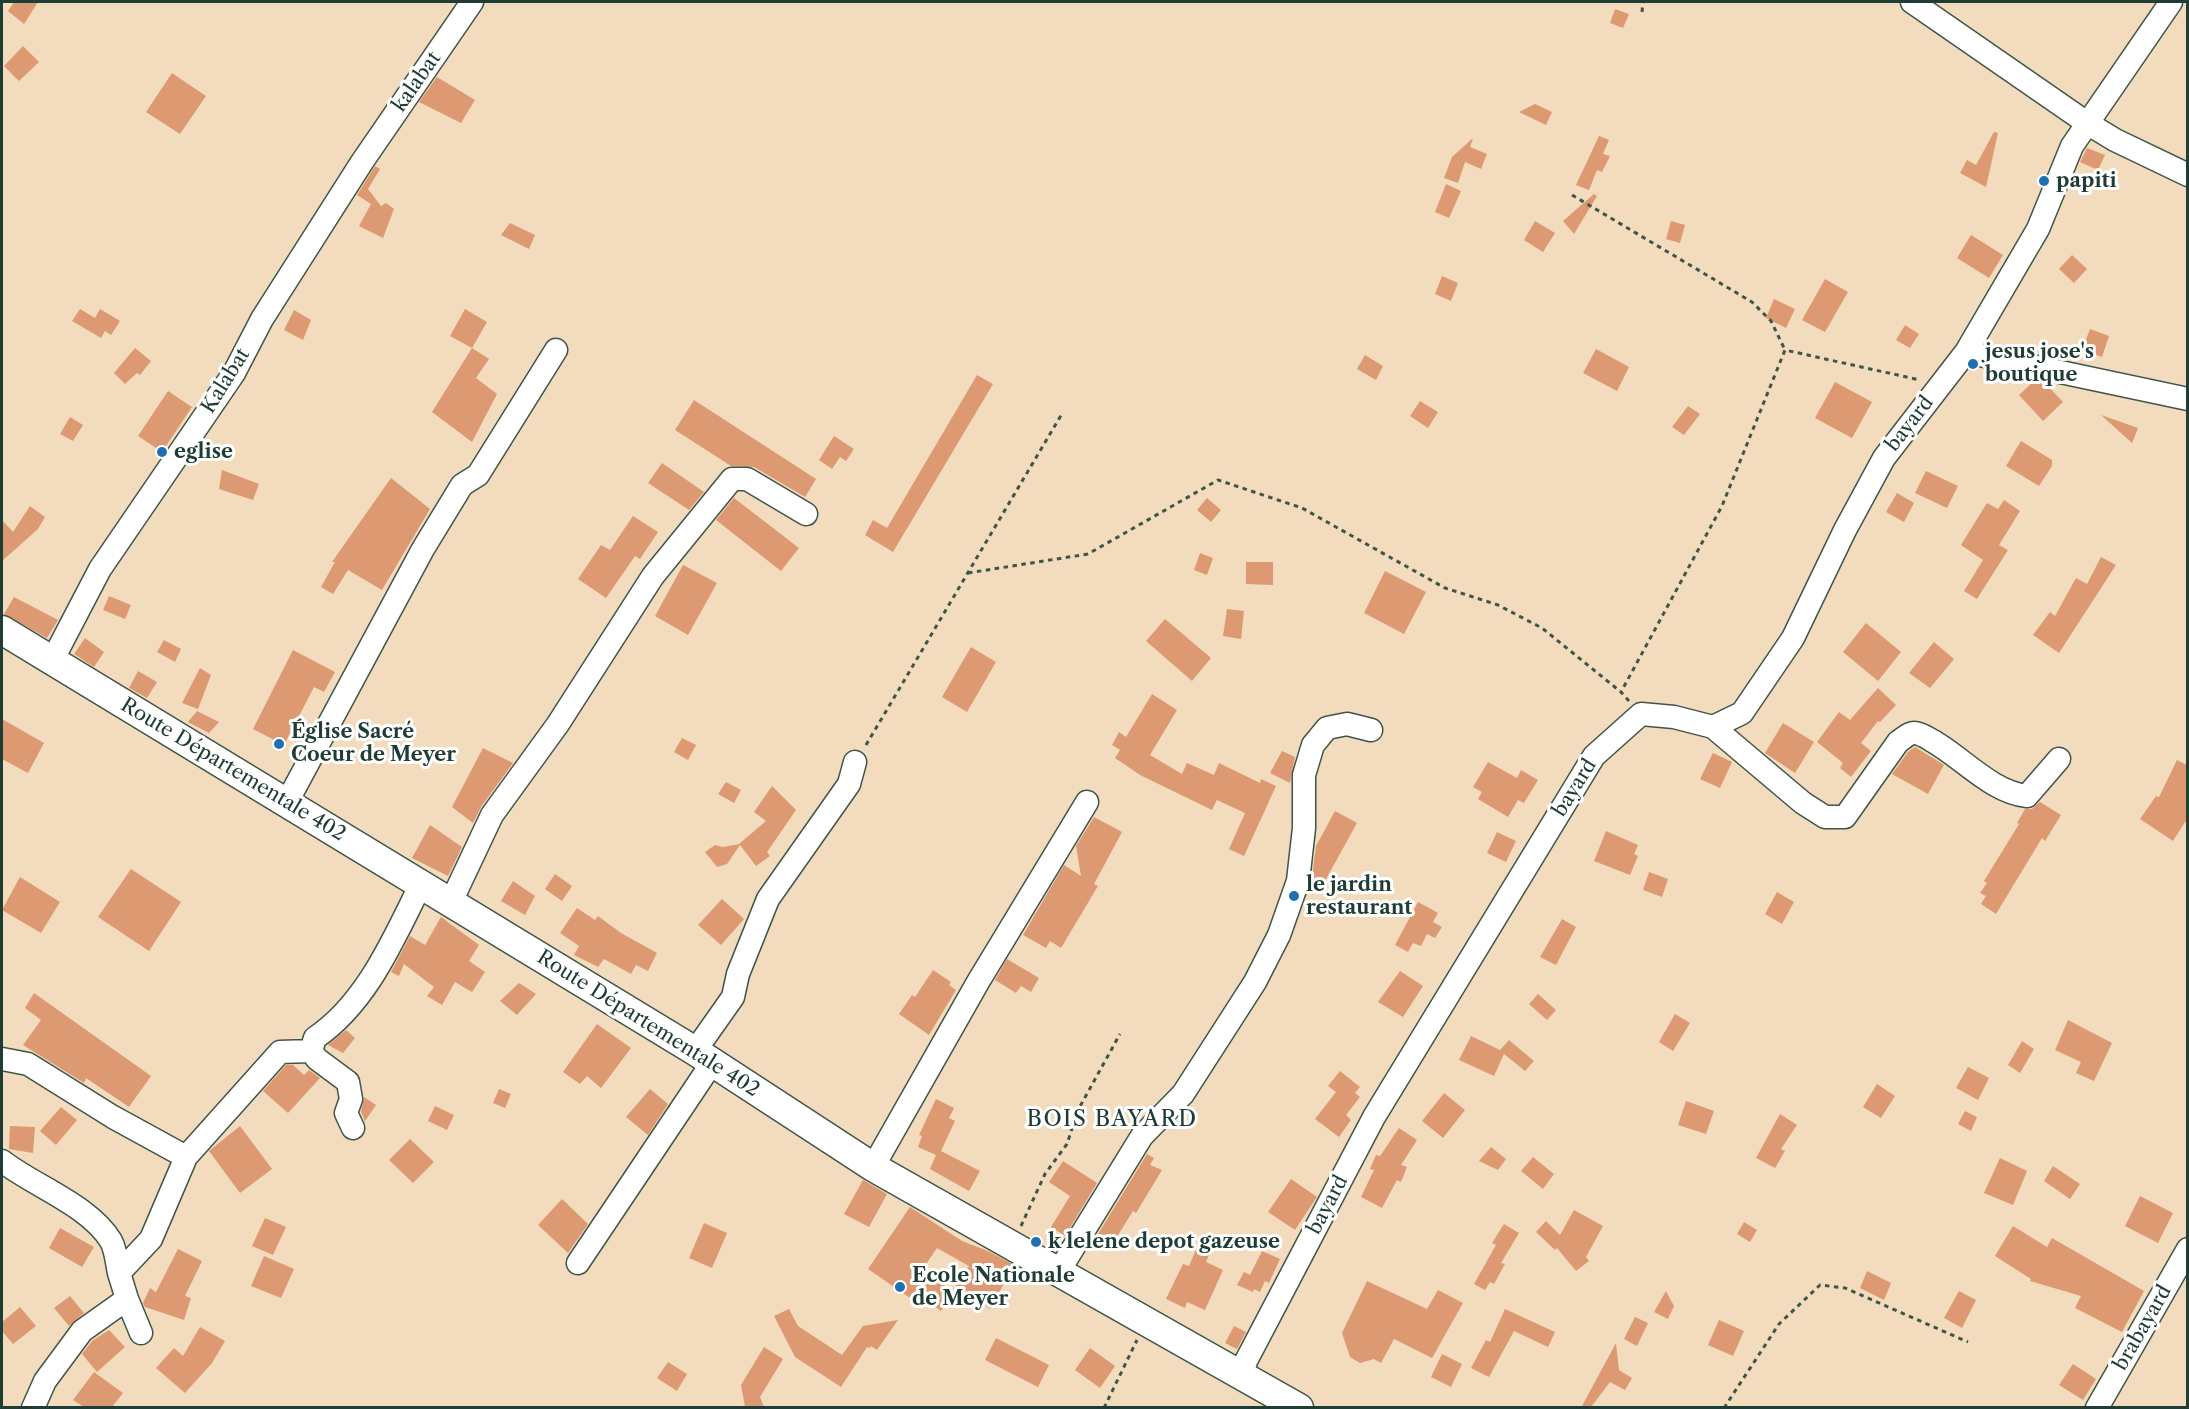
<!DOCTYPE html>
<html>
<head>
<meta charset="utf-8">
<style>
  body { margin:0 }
  #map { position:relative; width:2189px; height:1409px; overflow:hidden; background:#f2dcbd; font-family:"Libre Caslon Text",serif }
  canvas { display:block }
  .frame { position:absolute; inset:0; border:3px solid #1f3d34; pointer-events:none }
</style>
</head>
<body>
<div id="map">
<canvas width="2189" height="1409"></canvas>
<div class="frame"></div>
</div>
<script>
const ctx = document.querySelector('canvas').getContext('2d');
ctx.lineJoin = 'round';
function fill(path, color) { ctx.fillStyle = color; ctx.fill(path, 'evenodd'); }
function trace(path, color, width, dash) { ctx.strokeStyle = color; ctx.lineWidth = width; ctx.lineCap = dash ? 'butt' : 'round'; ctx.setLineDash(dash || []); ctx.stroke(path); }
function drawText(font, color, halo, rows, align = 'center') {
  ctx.font = font + ' "Libre Caslon Text",serif'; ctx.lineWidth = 6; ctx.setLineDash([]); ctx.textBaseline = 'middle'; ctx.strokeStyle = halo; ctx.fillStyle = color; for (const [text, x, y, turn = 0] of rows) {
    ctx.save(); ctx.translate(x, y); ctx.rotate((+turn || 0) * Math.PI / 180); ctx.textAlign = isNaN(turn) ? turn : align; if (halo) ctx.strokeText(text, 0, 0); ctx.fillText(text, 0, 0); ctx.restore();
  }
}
const building = new Path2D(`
  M14,2H38L24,24L8,11Z
  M1615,9L1629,14L1623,28L1610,23Z
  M23,46L39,62L19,81L4,66Z
  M172,73L206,96L180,134L146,112Z
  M437,77L475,100L461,123L419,102Z
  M1535,104L1552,112L1546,125L1519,112Z
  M1994,132L1998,133L1986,187L1960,173L1967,160L1976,165Z
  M1599,136L1609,140L1603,154L1610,156L1602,172L1597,170L1589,190L1576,185Z
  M1473,138L1470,147L1487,154L1481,169L1465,162L1458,183L1444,178L1452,157Z
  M2087,148L2105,155L2098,170L2080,162Z
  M375,166L380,169L368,189L381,206L386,203L394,209L383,238L359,226L371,204L357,195Z
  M1446,184L1461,191L1449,218L1435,212Z
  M1594,194L1597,196L1574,234L1563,221Z
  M1535,221L1555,233L1543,252L1524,240Z
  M1671,221L1685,225L1680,243L1666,239Z
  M510,223L535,235L529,249L501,235Z
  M1971,235L2003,255L1989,278L1957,258Z
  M2072,255L2087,269L2074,283L2059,269Z
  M1442,276L1458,283L1451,301L1435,294Z
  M1825,279L1848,292L1825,332L1802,320Z
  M1774,299L1795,309L1786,328L1766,318Z
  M80,309L95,318L100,309L120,321L111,335L105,331L101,338L72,321Z
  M465,309L487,322L472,348L450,336Z
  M294,310L311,320L303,340L284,330Z
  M1905,325L1919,334L1910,348L1896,340Z
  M2090,329L2109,336L2102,357L2082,350Z
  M135,348L151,361L140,375L137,373L125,384L114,373Z
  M472,348L489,359L476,378L497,394L472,442L432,412Z
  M1596,349L1629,367L1617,391L1583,373Z
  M1365,355L1383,366L1376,380L1357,369Z
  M977,375L993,384L893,552L865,535L873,520L887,528Z
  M2035,380L2045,383L2063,402L2043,421L2019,395Z
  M1835,382L1872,402L1852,438L1815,418Z
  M168,391L192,407L162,452L138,436Z
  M694,400L816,479L805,497L754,467L731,466L675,430Z
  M1420,401L1438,412L1428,428L1410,416Z
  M1688,406L1700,414L1684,435L1672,427Z
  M2101,415L2138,428L2132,443Z
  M70,417L83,425L73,441L60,434Z
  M834,436L854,449L846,461L840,457L832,469L819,460Z
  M2021,441L2052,460V466L2039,486L2006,466Z
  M662,463L704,492L689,510L648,483Z
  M222,470L259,484L253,500L219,489Z
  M1926,471L1958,486L1947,508L1915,493Z
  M391,478L430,509L382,590L348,570L333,594L321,587L335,562H332Z
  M1897,493L1914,503L1904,522L1886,512Z
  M734,498L799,548L781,571L716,520Z
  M1207,498L1221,510L1211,522L1197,510Z
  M2004,500L2020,511L1999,545L2008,550L1977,599L1964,591L1983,560L1961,545L1987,503L1998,509Z
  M30,506L45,517L38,529L2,561V520L13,532Z
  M633,516L658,532L640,559L635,556L606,598L578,579L601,545L610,550Z
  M1200,553L1213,558L1207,575L1194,570Z
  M2101,557L2116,565L2059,653L2033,635L2050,612L2055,616L2076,578L2087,584Z
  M1246,562H1273V585L1246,584Z
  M683,565L717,583L688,635L655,616Z
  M1385,571L1426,592L1404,634L1364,613Z
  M109,596L131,605L125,619L103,610Z
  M14,597L58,620L47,638L4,614Z
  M1227,609L1244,611L1241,639L1223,636Z
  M1165,619L1211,658L1192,681L1146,641Z
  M1866,623L1901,652L1878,681L1843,652Z
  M85,638L104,652L94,667L74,654Z
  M164,640L181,649L175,662L157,652Z
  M1934,642L1954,659L1930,688L1909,673Z
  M971,647L996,662L967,712L942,697Z
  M293,650L335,672L324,692L314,687L284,745L253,729Z
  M200,668L211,675L198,709L182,703Z
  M138,671L157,682L147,698L129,688Z
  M1878,688L1896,705L1880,722L1878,721L1861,743L1871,751L1851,777L1840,768L1843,763L1817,742L1839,712L1850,720Z
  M1152,694L1177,710L1150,755L1182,774L1187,763L1214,775L1219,763L1260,783L1261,779L1276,786L1244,856L1229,849L1245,813L1217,800L1212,810L1140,775L1115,758L1120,750L1112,745L1119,732L1126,737Z
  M197,711L219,722L209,733L188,722Z
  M2,719L44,743L28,773L2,759Z
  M1783,723L1814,742L1795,773L1765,753Z
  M682,738L696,745L688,760L674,752Z
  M1915,747L1944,765L1928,794L1892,774L1908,752Z
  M483,748L513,763L481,807L473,823L452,807Z
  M1282,751L1295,757L1290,783L1270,773Z
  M1713,753L1732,762L1720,788L1700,779Z
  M2177,760L2187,765V819L2173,841L2140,819L2156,796L2159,797Z
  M1488,762L1517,778L1521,770L1538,780L1524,803L1518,800L1508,817L1478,799L1482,792L1473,787Z
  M726,782L741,790L734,803L718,794Z
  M772,786L796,810L767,852L770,856L756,866L740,845L727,864L717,867L705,852L715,845L723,847L739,844L766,821L754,812Z
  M2040,802L2061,815L2045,841L2042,838L1996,914L1981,904L1986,896L1980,893L1987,883L1984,881L2019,824L2017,823L2025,809H2032Z
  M1335,811L1357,823L1320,890L1311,885L1316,846Z
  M1094,817L1122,832L1094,884L1098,886L1061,948L1050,941L1046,948L1023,935L1064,865L1081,876L1076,846Z
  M430,825L462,847L448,876L412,858Z
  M1606,831L1638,845L1634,854L1638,856L1630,875L1594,861Z
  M1497,832L1516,841L1506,862L1487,853Z
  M131,869L181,902L149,951L98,917Z
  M1649,872L1668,879L1662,897L1643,890Z
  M555,874L572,886L562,901L545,889Z
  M20,877L60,902L41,933L2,910Z
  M513,881L535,896L525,915L501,901Z
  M1777,892L1794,902L1782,924L1765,914Z
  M722,899L744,919L721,945L698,925Z
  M1418,902L1438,913L1433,922L1442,927L1435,938L1427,934L1421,946L1413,943L1408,952L1395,945Z
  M577,908L595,920L598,916L621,933L657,953L648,971L636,965L631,974L604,959L598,967L574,955L579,946L560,933Z
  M441,917L479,945L469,961L485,972L472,992L455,982L442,1005L427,996L434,987L404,964L399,976L391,972L410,936L425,945Z
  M1562,919L1576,927L1556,965L1540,957Z
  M1007,959L1039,978L1031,992L1021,986L1016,993L995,980Z
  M933,970L951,982L949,985L956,990L929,1035L899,1014L912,995L915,997Z
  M1400,971L1423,986L1403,1017L1378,1002Z
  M519,983L536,994L517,1015L500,1001Z
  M34,993L151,1076L129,1107L86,1078L84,1083L23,1045L41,1020L25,1008Z
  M1538,994L1556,1010L1547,1020L1529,1004Z
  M1675,1014L1690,1023L1673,1051L1659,1042Z
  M2068,1020L2112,1043L2094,1081L2076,1073L2081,1062L2055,1050Z
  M597,1024L631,1048L601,1088L587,1076L580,1084L563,1072Z
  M346,1030L355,1038L343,1053L328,1045Z
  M1471,1036L1500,1050L1509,1040L1534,1061L1525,1071L1504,1054L1494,1076L1459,1060Z
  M2022,1041L2034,1049L2020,1073L2008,1065Z
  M286,1065H293L304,1075L309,1070L320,1078L288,1113L263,1091Z
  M1968,1067L1989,1078L1978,1100L1956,1088Z
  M1340,1071L1360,1087L1355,1093L1360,1097L1346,1115L1351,1120L1339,1137L1315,1119L1336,1092L1328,1086Z
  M1877,1084L1895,1096L1881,1118L1863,1107Z
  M499,1089L511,1094L505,1108L493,1103Z
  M650,1089L668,1104L648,1135L626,1117Z
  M1444,1093L1465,1110L1443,1138L1422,1121Z
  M364,1097L376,1105L365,1121L361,1112Z
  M936,1099L954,1108L949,1118L955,1121L941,1151L980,1171L969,1191L930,1169L936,1155L918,1147L922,1136L919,1135Z
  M1686,1101L1714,1111L1706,1134L1678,1125Z
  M435,1106L454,1115L447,1130L428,1121Z
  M61,1107L77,1120L56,1145L40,1131Z
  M1965,1111L1977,1117L1971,1131L1958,1124Z
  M1780,1114L1797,1125L1781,1149L1785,1151L1775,1168L1756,1158Z
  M10,1126L35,1127L33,1153L9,1149Z
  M240,1126L272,1169L240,1193L209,1151Z
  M1399,1128L1417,1140L1401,1165L1407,1167L1401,1182L1397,1180L1382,1208L1361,1197L1374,1170L1370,1169L1376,1155L1380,1156Z
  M410,1139L434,1162L413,1183L389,1160Z
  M1491,1147L1506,1159L1498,1170L1479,1161Z
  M1147,1154L1154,1158L1150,1165L1162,1170L1136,1213L1133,1211L1110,1248L1095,1239Z
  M1533,1157L1554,1174L1543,1189L1521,1171Z
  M2000,1158L2027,1171L2013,1205L1984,1193Z
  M1063,1161L1097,1183L1065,1236L1051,1227L1070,1196L1049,1182Z
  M2053,1166L2080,1184L2070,1199L2044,1181Z
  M1291,1179L1317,1197L1295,1230L1268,1212Z
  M863,1180L887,1194L869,1227L844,1214Z
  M2140,1196L2173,1213L2158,1243L2125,1226Z
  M562,1199L588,1224L568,1253L538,1225Z
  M910,1207L962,1241L988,1251L1014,1265L990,1309L955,1285L969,1266L937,1248L922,1270L954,1292L941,1311L920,1297L916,1302L868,1269Z
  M1574,1210L1603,1226L1586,1257L1589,1261L1576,1271L1557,1248L1555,1250L1536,1232L1546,1221L1560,1235Z
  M265,1218L286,1227L273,1255L252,1246Z
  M1744,1222L1757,1230L1750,1242L1737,1234Z
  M704,1223L727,1233L712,1268L689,1258Z
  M1504,1224L1519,1233L1501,1263L1505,1264L1494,1284L1490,1282L1485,1290L1474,1284L1496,1245L1492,1243Z
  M2013,1226L2047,1247L2052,1238L2144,1291L2122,1332L2075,1308L2081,1296L2030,1281L2031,1279L1995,1256Z
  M60,1228L94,1247L82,1267L49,1248Z
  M1200,1240L1213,1245L1206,1262L1223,1270L1205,1310L1187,1302L1185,1308L1166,1299L1183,1264L1189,1266Z
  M178,1249L202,1261L185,1296L191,1298L184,1320L145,1307L143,1303L150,1288L156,1292Z
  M1262,1251L1280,1259L1269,1283L1265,1281L1260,1292L1254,1289L1253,1292L1237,1285L1244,1272L1250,1275Z
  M264,1256L294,1269L281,1298L251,1286Z
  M1867,1271L1891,1283L1884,1300L1860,1288Z
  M1367,1281L1427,1309L1438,1290L1463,1303L1432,1358L1394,1339L1381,1363L1374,1359L1360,1363L1350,1357L1342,1333Z
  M1666,1291L1674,1306L1668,1319L1654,1312Z
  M1959,1291L1976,1300L1962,1328L1944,1318Z
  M70,1296L84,1313L69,1326L54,1308Z
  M20,1307L36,1326L13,1344L2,1331V1322Z
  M789,1309L798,1326L842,1355L863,1326L898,1320L877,1350L871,1346L870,1348L867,1347L841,1387L795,1357L774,1316Z
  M1505,1309L1555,1332L1548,1347L1514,1331L1489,1377L1471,1368L1486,1340L1490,1342Z
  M1635,1317L1648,1323L1637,1346L1624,1339Z
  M1719,1320L1744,1331L1733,1356L1708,1345Z
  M1234,1326L1246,1332L1237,1349L1225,1343Z
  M200,1327L225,1341L212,1363L185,1393L156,1368L174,1348L183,1356Z
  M109,1330L125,1347L97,1372L82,1354L92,1341Z
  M996,1338L1049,1365L1038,1387L985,1360Z
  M1616,1343L1619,1370L1632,1378L1625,1390L1610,1382L1591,1407H1584L1582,1406Z
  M764,1347L783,1359L760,1397L764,1407H745L741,1385Z
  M1090,1348L1115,1366L1100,1388L1075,1370Z
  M1442,1354L1462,1364L1451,1387L1431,1377Z
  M668,1362L687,1374L677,1391L657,1378Z
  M2073,1364L2096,1379L2083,1400L2059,1385Z
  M94,1372L123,1393L112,1407H84L73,1400Z`);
const path = new Path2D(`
  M1642,12L1643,2
  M1572,195L1752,302L1771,321L1785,350
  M968,573L1088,554L1218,480L1302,508L1445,588L1498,605L1542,628L1621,692
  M1629,701L1621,692L1722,506L1785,350L1920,380
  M866,745L1063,412
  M1021,1226L1045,1174L1067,1144L1078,1110L1120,1034
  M1104,1408L1137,1340
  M1724,1408L1779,1324L1820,1285L1845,1288L1968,1342`);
const minor = new Path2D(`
  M1912,2L2087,123L2115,140L2188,175
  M1966,352L2188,399
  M52,661L100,569L234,373L262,319L362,162L472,2
  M1713,727L1803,803L1825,817H1845L1898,742C1903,739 1908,733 1914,733C1920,733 1926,737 1931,740C1962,757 1991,792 2027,796L2059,759
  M287,802L423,549L462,485L478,475L556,350
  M451,902L492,815L558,724L653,576L732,479H747L806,514
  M311,1051L317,1059L348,1082L351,1099L346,1113L353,1128
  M695,1051L733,997L738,974L768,899L849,784L855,762
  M2,1059L28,1064L113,1117L186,1157
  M2,1161C34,1186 89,1205 111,1241C116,1250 117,1264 119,1273
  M873,1167L978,982L1087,802
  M578,1263L712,1063
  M1059,1271L1142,1136L1183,1094L1255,982L1279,935L1298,881L1304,828V775L1313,745L1327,728L1347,724L1371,730
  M127,1299L141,1333
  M1242,1375L1246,1361L1374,1117L1594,756L1641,714L1674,717L1713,727L1742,713L1793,638L1845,530L1884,458L1966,352L2038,229L2072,146L2171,2
  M33,1408L45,1381L82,1331L127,1299L119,1273L151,1239L186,1157L280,1052L311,1051L315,1038C367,1003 394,938 421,884
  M2097,1408L2188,1249`);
const major = new Path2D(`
  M2,630L695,1051L873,1167L1299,1408`);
const markers = [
  [2044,181,6,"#1f6fb2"],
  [1973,364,6,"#1f6fb2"],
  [162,452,6,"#1f6fb2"],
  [279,744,6,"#1f6fb2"],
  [1294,896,6,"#1f6fb2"],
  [1036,1242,6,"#1f6fb2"],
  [900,1287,6,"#1f6fb2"]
];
const streetNames = [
  ["kalabat",417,82,-55],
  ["Kalabat",226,381,-58],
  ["bayard",1910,424,-52],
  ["Route Départementale 402",233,770,31],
  ["bayard",1575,788,-58],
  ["Route Départementale 402",648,1024,32],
  ["bayard",1328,1205,-62],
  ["brabayard",2143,1328,-60]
];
const poiNames = [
  ["papiti",2056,181],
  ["jesus jose's",1985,352],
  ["boutique",1985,375],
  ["eglise",174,452],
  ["Église Sacré",291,732],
  ["Coeur de Meyer",291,755],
  ["le jardin",1306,885],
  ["restaurant",1306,908],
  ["k lelene depot gazeuse",1048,1242],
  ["Ecole Nationale",912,1276],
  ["de Meyer",912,1299]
];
const quarterNames = [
  ["BOIS BAYARD",1112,1120]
];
fill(building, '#dd9972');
trace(minor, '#3f5549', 25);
trace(major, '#3f5549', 31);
trace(path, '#3f5549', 3, [4.5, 4.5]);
trace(minor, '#fff', 22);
trace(major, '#fff', 28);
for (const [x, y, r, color] of markers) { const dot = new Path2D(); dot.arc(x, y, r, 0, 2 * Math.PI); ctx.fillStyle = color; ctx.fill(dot); trace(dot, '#fff', 2); }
drawText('20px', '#1f3d34', '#fff', streetNames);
drawText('bold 20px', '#1f3d34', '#fff', poiNames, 'left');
ctx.letterSpacing = '1.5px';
drawText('22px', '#1f3d34', '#fff', quarterNames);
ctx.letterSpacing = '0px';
</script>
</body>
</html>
